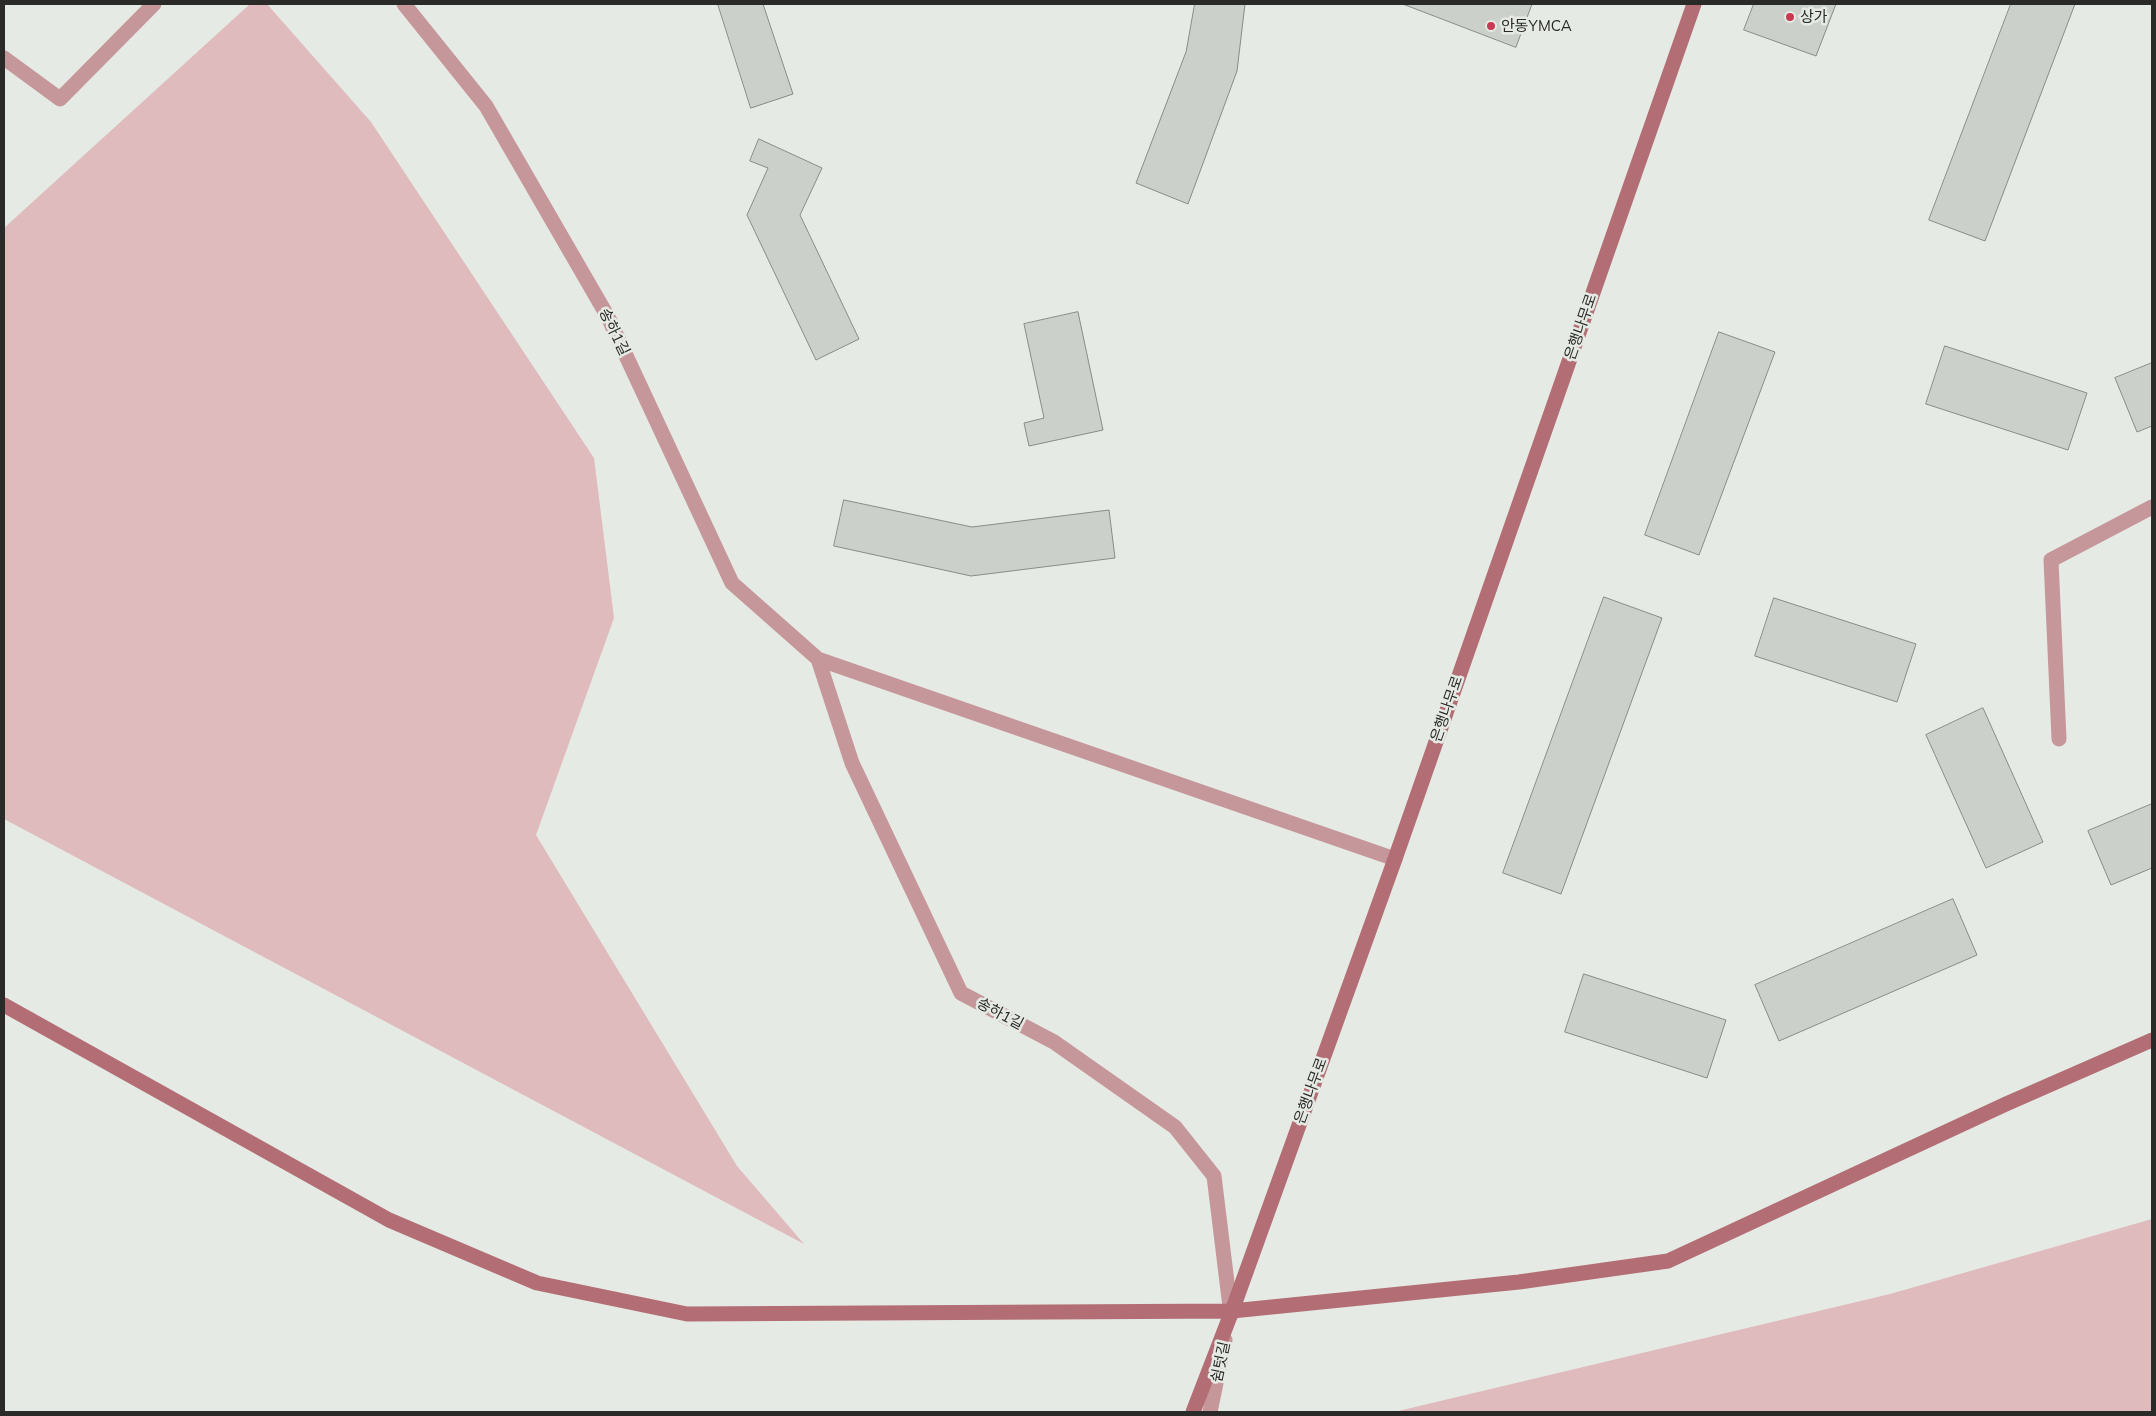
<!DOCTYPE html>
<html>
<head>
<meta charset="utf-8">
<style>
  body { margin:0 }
  #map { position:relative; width:2156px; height:1416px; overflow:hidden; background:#e6eae4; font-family:Mulish,sans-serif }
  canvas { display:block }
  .frame { position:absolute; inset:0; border:5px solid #2a2b29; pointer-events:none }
</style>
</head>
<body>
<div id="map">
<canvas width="2156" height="1416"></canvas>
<div class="frame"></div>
</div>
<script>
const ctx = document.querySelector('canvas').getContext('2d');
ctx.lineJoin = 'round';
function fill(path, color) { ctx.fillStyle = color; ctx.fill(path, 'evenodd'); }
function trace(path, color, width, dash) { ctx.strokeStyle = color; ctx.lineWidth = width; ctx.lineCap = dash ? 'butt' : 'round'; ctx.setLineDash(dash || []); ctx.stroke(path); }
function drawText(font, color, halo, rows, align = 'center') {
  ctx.font = font + ' Mulish,"Noto Sans KR",sans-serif'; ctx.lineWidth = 5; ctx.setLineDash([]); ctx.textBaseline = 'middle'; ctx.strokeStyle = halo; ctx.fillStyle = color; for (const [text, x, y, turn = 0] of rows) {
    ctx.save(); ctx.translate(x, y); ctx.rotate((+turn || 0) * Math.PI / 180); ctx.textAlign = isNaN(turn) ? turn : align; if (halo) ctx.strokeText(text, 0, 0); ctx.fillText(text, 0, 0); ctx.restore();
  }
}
const green = new Path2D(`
  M250,4H267L371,122L594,458L614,618L536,835L737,1166L804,1244L4,819V228Z
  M2152,1219V1412H1394L1890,1294Z`);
const building = new Path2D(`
  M718,4H763L793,94L751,108Z
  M1195,4H1245L1237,71L1188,204L1136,183L1186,52Z
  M1403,4H1532L1516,47Z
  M1754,4H1836L1816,56L1744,30Z
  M2011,4H2075L1985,241L1929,220Z
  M759,139L822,168L800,215L859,339L816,360L747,215L768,168L750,161Z
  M1078,312L1103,430L1029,446L1024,423L1044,418L1024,324Z
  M1719,332L1775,352L1699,555L1645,535Z
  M1945,346L2087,393L2068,450L1926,404Z
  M2152,363V426L2137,432L2115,378Z
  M844,500L972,527L1109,510L1115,558L971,576L834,546Z
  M1604,597L1662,618L1561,894L1503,873Z
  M1774,598L1916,644L1897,702L1755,656Z
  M1983,708L2043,842L1986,868L1926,735Z
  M2152,804V868L2111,885L2088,831Z
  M1953,899L1977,955L1779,1041L1755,985Z
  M1584,974L1726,1020L1707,1078L1565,1032Z`);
const lane = new Path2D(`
  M2059,739L2051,560L2152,507`);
const street = new Path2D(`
  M404,4L486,106L608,317L732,583L818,659L852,763L961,993L1054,1042L1175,1127L1214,1176L1231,1315
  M4,58L60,99L154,4
  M818,659L1395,859
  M1210,1412L1225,1340`);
const secondary = new Path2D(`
  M4,1005L389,1220L537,1283L687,1314L1232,1311L1519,1282L1668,1261L2006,1104L2152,1040
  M1193,1412L1232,1311L1395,859L1694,4`);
const markers = [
  [1790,17,5,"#c93954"],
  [1491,26,5,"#c93954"]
];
const poiNames = [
  ["상가",1800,17],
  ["안동YMCA",1501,26]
];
const streetNames = [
  ["은행나무로",1581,327,-71],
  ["송하1길",614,332,64],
  ["은행나무로",1447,709,-71],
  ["송하1길",1000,1014,28],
  ["은행나무로",1311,1091,-70],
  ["쉼텃길",1221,1362,-78]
];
fill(green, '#dfbbbd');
fill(building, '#ccd0ca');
trace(building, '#888b86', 1);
trace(lane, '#c6979a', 15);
trace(street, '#c6979a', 15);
trace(secondary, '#b26e74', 15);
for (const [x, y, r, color] of markers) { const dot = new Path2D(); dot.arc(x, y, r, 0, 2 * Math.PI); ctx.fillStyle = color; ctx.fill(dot); trace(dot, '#e6eae4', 2); }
drawText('15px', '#2a2b29', '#e6eae4', poiNames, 'left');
drawText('15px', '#2a2b29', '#e6eae4', streetNames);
</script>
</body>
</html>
